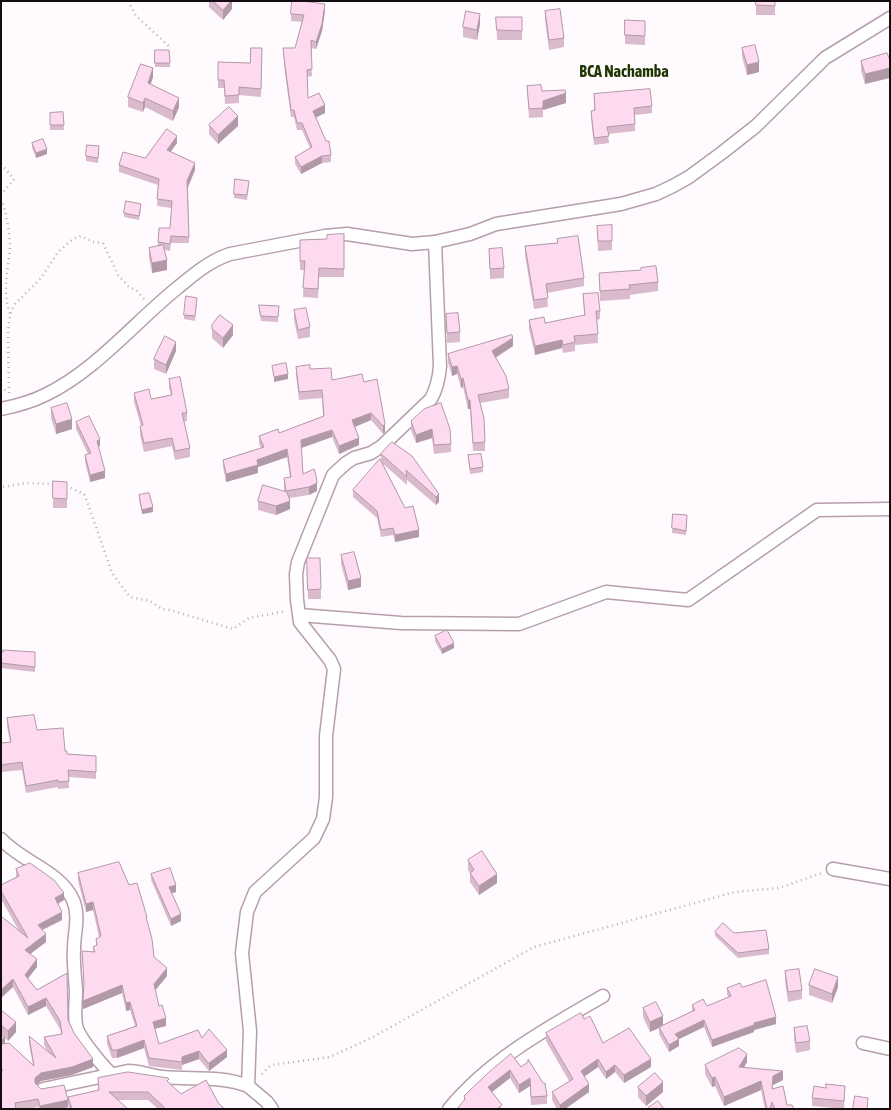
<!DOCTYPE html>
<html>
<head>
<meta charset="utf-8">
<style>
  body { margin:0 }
  #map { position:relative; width:891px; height:1110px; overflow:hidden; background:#fffafd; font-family:"Asap Condensed",sans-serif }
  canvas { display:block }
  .frame { position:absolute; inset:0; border:2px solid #140c11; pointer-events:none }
</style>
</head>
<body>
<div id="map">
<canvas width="891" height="1110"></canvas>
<div class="frame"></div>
</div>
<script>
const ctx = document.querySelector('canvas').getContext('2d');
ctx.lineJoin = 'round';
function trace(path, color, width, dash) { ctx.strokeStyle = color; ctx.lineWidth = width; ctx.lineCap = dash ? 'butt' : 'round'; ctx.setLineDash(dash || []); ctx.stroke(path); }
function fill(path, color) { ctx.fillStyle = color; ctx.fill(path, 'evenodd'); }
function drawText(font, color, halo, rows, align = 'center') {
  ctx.font = font + ' "Asap Condensed",sans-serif'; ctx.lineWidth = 4; ctx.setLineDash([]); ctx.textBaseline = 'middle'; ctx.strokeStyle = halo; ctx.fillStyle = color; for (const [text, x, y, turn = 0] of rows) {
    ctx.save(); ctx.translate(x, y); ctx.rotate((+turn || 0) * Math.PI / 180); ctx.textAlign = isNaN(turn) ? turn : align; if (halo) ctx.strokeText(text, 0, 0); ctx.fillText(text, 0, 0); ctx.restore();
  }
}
const path = new Path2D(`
  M128,1L136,16L171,48
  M1,164L14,179L1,195
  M1,199C6,211 10,234 10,248C8,271 2,292 10,314
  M1,386L8,393
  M9,393L8,333L10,314L15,304L41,278L58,252L73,239L81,236L93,242L103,243L118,275L128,286L137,291L145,300
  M66,486L84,494L87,501L112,573L130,597L150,601L162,609L170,610L233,629L249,618L286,611
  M3,487L27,483L56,484
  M262,1074L271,1065L330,1057L373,1037L534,947L735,892L779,888L822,873`);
const minor = new Path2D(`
  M1,409C16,406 31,402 45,395C95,371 133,324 176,289C193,275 209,261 230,254L325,236L347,234L412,244L435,242L470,234L496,224L621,204L656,194L673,186L689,177L723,152L756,126L825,58L890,18
  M299,615L401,623L519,624L606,592L688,600L817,510L890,509
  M1,839C22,862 60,871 73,900C80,916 74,932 74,949C73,962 75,977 76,990C76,1002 74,1014 76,1025C78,1037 102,1065 111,1074
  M833,869L890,879
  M863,1043L890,1049
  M43,1089L128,1071C140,1071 151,1076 163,1077C192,1080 220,1075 248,1086
  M272,1109L267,1102L248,1086L250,1031L242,953L247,912L255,892L314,838L323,819L326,797V736L334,669L330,660L300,622L297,600L296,574L298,562L333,475L346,463L354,458L371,453L382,446L431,399C437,388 439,379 440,366L435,242
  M449,1109C490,1059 548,1028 603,996`);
const wall = new Path2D(`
  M209,1H232V9L223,20L209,7Z
  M756,1H775V15H756Z
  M325,11L322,31L316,49L311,48L312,76L307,77L308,98L325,113L316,117L331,155V162L322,163L301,174L295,164V157L310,148L302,130H297L294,117H291L285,73L283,48H295L302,22L291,21V14Z
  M545,11L564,38V47L549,50L545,20Z
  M496,17H522V40H497Z
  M480,24L477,40L463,37V27Z
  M645,30V45L625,44V35Z
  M262,48L261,97L239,95V103L225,104L224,88H218V62L250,63Z
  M742,48L759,72L747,75L742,57Z
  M155,50H169L170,67H155Z
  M887,53L865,84L861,71V61Z
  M153,77L150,85L179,107L173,121L145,107L143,112L128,107V97Z
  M527,86L542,91L566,103L543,110V117L529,118Z
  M594,94L652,106V113L635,115V131L608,134L609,143L594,145L591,118V111L594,110Z
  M63,112L64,130H50V113Z
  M209,125L238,126L218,144L209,134Z
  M32,143L47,154L36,158L32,148Z
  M177,143L170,152L195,170L188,188L189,243H171L170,251L164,250L167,270L152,273L149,258V248L158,246V242L170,228L172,208L157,206L158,185L119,172V165L145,158Z
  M99,151L98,163L86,161V156Z
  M235,179L249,185L247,200L234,198Z
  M141,209L139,220L124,217V213Z
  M597,226L612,241V250L598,251Z
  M344,234V277H319L318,298L303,297L304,270H300V240L327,239Z
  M557,239L584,278V286L547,293L548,307L534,309L525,255V246L557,243Z
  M489,249L504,268V278L490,279Z
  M599,273L658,282V291L630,295V299L600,301Z
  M583,294L600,311V319L597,320L598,343L575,345V351L563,353L562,348L535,355L529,329V320L545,323L584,316Z
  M197,302L195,321L184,319V315Z
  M259,305L279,306L278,322L261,321L259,310Z
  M294,310L310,327V337L298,339L294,320Z
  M446,314L460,332V342L447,343Z
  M212,325L233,335L223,348L212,338Z
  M513,346L496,357L509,389V398L480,403L485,442V451H473L470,409H468L463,387L461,388L457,374L452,376L448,363V354Z
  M176,351L166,374L154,369V359Z
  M296,367L310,369L332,380L364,382L385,432L383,434L371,420L355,427L359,445L339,454L332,437L301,448L303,474L317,491L309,495L290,498V509L276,515L258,510V501L284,491V478L290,477L287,457L258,467V473L226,482L223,467V460L261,448L259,444V436L279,433L323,416L322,398L299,400L296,375Z
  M169,379L187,413V421L184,422L190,448V457L175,460L172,446L144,452L140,435V426H141L134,402V393L151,399L171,395L169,388Z
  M51,408L72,429L56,434L51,418Z
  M411,421L451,444V452L434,454L432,438L416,443L411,430Z
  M76,422L100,446L98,447L105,478L90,482L85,462V455L88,454L76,429Z
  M381,454L412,456L439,502L436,505L407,480V485L383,464L419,537L395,542L393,535L381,537L377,518L353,497V490L381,460Z
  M468,455L483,467V472L470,474Z
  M53,481L67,482V508H53Z
  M139,495L153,512L142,514L139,500Z
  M673,514L687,515L686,535L672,533Z
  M341,555L361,587L348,590L341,564Z
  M307,567L321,589V599H308Z
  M435,636L454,648L442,654L435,641Z
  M1,652H35V672L1,668Z
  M7,718L37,730L65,751L67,754L96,756V779L69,777V788L58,789V787L26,793L22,770L1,772V743L10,742L7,726Z
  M468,860L497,883L479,895L470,882V873L468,870Z
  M16,869L64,900L58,904L62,920L42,930L46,942L30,954L37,967L28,978L37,990L67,973L68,1020L74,1033L93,1067L72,1075L41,1081L37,1085L41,1089L68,1107L62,1109H39L38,1107L28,1109H1V1037H4L1,1035V1010L16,1032L8,1041L5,1038V1044L33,1065L29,1044V1036L48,1052L44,1045V1037L61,1034L60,1029L46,1006L28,1015L13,987L1,998V916L19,931L1,899V885L16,877Z
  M78,873L129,885L147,922L154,957L167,976L155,990L159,1006L166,1026L155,1029L159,1044L202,1038L227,1057L209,1071L208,1070L199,1059L182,1065V1070L149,1066L144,1048L117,1058H112L107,1044V1036L135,1026L130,1010L126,1011L122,993L83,1009L84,987L82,951L93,952V947L96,946V939L99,937L93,910L86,912L78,881Z
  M151,874L176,892L172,893L181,921L171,926L151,880Z
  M715,932L734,933L769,949V954L738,958L715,936Z
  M785,971L802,990V999L788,1002L785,981Z
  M809,985L838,987L832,1003L809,995Z
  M742,987L776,1024L754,1030V1032L712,1047L704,1027L679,1039V1046L669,1052L659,1034V1028L650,1032L643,1017V1008L663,1025L692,1011V1005L707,1006L729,997L727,995V988Z
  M584,1019L603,1043L651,1067L624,1083L615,1072L606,1079L598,1067L584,1076L589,1092L565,1109H557L552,1100V1092L569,1081L546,1041V1033Z
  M794,1028L810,1041V1050L796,1053L794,1038Z
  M747,1062L744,1067L783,1080L773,1085L772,1089L787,1105L794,1109H765L761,1090L724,1106L715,1086L712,1087L705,1074V1065Z
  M521,1067L547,1096V1104L531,1105L530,1086L519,1093L510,1078L492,1092L502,1109L464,1100V1096L488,1073Z
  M98,1078L169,1083L181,1094L219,1104L225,1109H158L148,1100H118L128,1109H69L68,1105V1097L98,1090Z
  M638,1087L663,1092L646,1106L638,1097Z
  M826,1088L845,1094L844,1109L812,1106V1098Z`);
const shadedWall = new Path2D(`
  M231,1H232V9L223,20V10Z
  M325,4V11L322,31L316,49V42Z
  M480,14V24L477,40V30Z
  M759,62V72L747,75V65Z
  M153,68V77L148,93V83Z
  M890,68V78L865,84V74Z
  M566,93V103L543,110V101Z
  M145,98V107L143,112V103Z
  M179,98V107L173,121V111Z
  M325,105V113L313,119V111Z
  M238,116V126L218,144V135Z
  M177,136V143L167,157V150Z
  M47,149V154L36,158V153Z
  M322,156V163L301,174V167Z
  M195,163V170L187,188V181Z
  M167,260V270L152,273V263Z
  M233,325V335L223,348V338Z
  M513,338V346L492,360V351Z
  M562,340V348L535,355V346Z
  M176,342V351L166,374V365Z
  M457,366V374L452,376V367Z
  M288,374V379L274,382V377Z
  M463,378V387L461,388V379Z
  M468,400H470V409H468Z
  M371,413V420L352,428V420Z
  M72,419V429L56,434V424Z
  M385,424V432L383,434V426Z
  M432,429V438L416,443V435Z
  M332,430V437L301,448V440Z
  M359,438V445L339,454V446Z
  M100,439V446L97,448V441Z
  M287,449V457L258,467V473L226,482V474L257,460Z
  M105,471V478L90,482V475Z
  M317,483V491L309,495V487Z
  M439,494V502L436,505V497Z
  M290,501V509L276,515V506Z
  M153,507V512L142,514V510Z
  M419,530V537L395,542V535Z
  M361,578V587L348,590V581Z
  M454,643V648L442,654V649Z
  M497,874V883L479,895V886Z
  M176,885V892L169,894V887Z
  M64,893V900L55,905V898Z
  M93,902V910L86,912V904Z
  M62,912V920L38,932V925Z
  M181,914V921L171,926V919Z
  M46,934V942L25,958V950Z
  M37,959V967L25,982V975Z
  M167,968V976L154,992V984Z
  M838,977V987L832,1003V994Z
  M13,979V987L1,998V990Z
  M122,985V993L83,1009V1001Z
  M46,998V1006L28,1015V1007Z
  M130,1002V1010L126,1011V1003Z
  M663,1016V1026L650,1032V1022Z
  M776,1017V1024L754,1030V1032L712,1047V1040L754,1023Z
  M166,1018V1026L153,1029V1022Z
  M704,1020V1027L675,1041V1034Z
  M16,1022V1032L8,1041V1031Z
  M5,1037V1045L1,1049V1041Z
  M679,1039V1046L669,1052V1045Z
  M144,1040V1048L117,1058V1050Z
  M227,1050V1057L209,1071V1063Z
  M199,1051V1059L182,1065V1057Z
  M747,1054V1062L739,1076V1067Z
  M93,1059V1067L72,1075L41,1081L35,1086V1078L41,1073Z
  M598,1059V1067L581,1079V1071Z
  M651,1059V1067L624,1083V1075Z
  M615,1065V1072L606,1079V1072Z
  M510,1070V1078L488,1095V1087Z
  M783,1071V1080L773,1085L772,1098L773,1076Z
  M715,1077V1086L712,1087V1078Z
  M530,1078V1086L519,1093V1085Z
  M761,1081V1090L724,1106V1097Z
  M663,1082V1092L646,1106V1096Z
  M589,1084V1092L565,1109H560V1105Z
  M68,1100V1107L62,1109H40V1106Z`);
const building = new Path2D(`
  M213,1H231L223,10Z
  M292,1H302L325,4L322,24L316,42L311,40L312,69L307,70L308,98L319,93L325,105L313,111L326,141H329L331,155L322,156L301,167L295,157L312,147L302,123H297L294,110H291L285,66L283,48H295L304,15L291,14Z
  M756,1H775V6L756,5Z
  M560,9L564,38L549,40L545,11Z
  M466,11L480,14L477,30L463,27Z
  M496,17H522V31L497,30Z
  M625,20L645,21V36L625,35Z
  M755,45L759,62L747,65L742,48Z
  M251,48H262L261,89L239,87V95L225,96L224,80H218V62L250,63Z
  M155,50H169L170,63H155Z
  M887,53L890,60V68L865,74L861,61Z
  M141,64L153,68L148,83L179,98L173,111L145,98L143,103L128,97Z
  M541,85L542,91L565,90L566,93L543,101V108L529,109L527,86Z
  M650,89L652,106L634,108L635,124L607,127L609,136L594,138L591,111L595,110L594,94Z
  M229,107L238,116L218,135L209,125Z
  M63,112L64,125H50V113Z
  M167,129L177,136L167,150L195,163L187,181L189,237L171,236L170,244L158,242L159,228H170L172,201L157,199L159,179L119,165L123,152L145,158Z
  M43,139L47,149L36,153L32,143Z
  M87,145L99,146L98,158L86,156Z
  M235,179L249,181L247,195L234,194Z
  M126,201L141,204L139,216L124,213Z
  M612,225V241H598L597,226Z
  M344,234V269L319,268L318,289L303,288L305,261H300V240L327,239V235Z
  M578,236L584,278L546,284L548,298L534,300L525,246L558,243L557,239Z
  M163,245L167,260L152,263L149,248Z
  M502,248L504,268L490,269L489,249Z
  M656,266L658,282L629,285L630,289L600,291L599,273L641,270V268Z
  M598,293L600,311H596L598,334L574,336L575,342L563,345L562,340L535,346L529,320L544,317L545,323L585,315L583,294Z
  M186,296L197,298L195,316L184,315Z
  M259,305L279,306L278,317L261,316Z
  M306,308L310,327L298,330L294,310Z
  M458,313L460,332L447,333L446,314Z
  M220,315L233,325L223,338L212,329V325Z
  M512,335L513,338L492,351L506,376L509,389L478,395L484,418L485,442L473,443L470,400H468L463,378L461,379L457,366L452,367L448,354Z
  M165,336L176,342L166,365L154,359Z
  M286,363L288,374L274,377L272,366Z
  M310,365V369L331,368L332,380L362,374L364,382L377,379L385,424L383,426L371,413L352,420L359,438L339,446L332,430L301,440L303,474L314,469L316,475L317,483L309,487L286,491L284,478L291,477L287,449L257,460L258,465L226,474L223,460L264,447L259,436L278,429L279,433L324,416L322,390L299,392L296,367Z
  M180,377L187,413H182L190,448L175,451L172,438L144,443L140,426L143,425L134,393L149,389L151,399L172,395L169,379Z
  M67,403L72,419L56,424L51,408Z
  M441,403L450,429L451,444L434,445L432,429L416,435L411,421L424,409Z
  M89,416L100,439L97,441L105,471L90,475L85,455L91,453L76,422Z
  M392,442L412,456L439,494L436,497L406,470L407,477L381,454Z
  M481,454L483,467L470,469L468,455Z
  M380,459L405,508L413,506L419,530L395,535L393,528L381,530L377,511L353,490Z
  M53,481L67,482V499L53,498Z
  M263,485L287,492L290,501L276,506L258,501Z
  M149,493L153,507L142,510L139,495Z
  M673,514L687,515L686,531L672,528Z
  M354,552L361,578L348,581L341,555Z
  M307,558H320L321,589L308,590Z
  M447,630L454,643L442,649L435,636Z
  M3,650L35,652V667L1,663V652H3Z
  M34,715L37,730L63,728L65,751H67V754L96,756V772L68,770L69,781L58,782V780L26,786L22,762L1,765V743L11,742L7,718Z
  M482,851L497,874L479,886L470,873L474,870L468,860Z
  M119,862L129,885L137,883L147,917H146L152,939L154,957L167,968L154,984L159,1006L162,1005L166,1018L153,1022L159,1044L198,1030L202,1038L209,1029L227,1050L209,1063H208L199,1051L182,1057V1062L149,1058L144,1040L117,1050H112L107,1036L137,1026L130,1002L126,1003L122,985L83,1001L84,982L82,951L95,952L93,947L97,945L96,939L101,936L93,902L86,904L78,873Z
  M30,863L54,880L64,893L55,898L62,912L38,925L46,934L25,950L37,959L25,975L37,990L67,973L68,1020L74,1033L93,1059L72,1067L41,1073L35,1078V1083L41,1089L64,1085L68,1100L40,1106L38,1099L15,1103L16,1109H1V1071L3,1070H1V1044L9,1043L34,1066L29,1036L56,1058L44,1037L62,1034L60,1021L46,998L28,1007L13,979L1,990V916L28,938L1,891V885L19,876L16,869Z
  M170,868L176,885L169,887L181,914L171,919L151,874Z
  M723,923L734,933L766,930L769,949L738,953L715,932Z
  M799,969L802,990L788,992L785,971Z
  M815,969L838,977L832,994L809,985Z
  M766,980L776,1017L754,1023V1025L712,1040L704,1020L675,1034L679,1039L669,1045L659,1027L695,1010L692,1005L703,999L707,1006L731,996L727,988L740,983L742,987Z
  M656,1002L663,1016L650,1022L643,1008Z
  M1,1010L16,1022L8,1031L1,1025Z
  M581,1013L584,1019L590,1016L603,1043L629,1028L651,1059L624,1075L615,1065L606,1072L598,1059L581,1071L589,1084L560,1105L552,1092L573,1079L546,1033Z
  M807,1026L810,1041L796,1043L794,1028Z
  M1,1037H5L1,1041Z
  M739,1048L747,1054L739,1067L783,1071L773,1076L772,1089L783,1086L787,1105H792L794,1109H775L772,1102L770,1109H767L761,1081L724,1097L715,1077L712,1078L705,1065Z
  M511,1054L521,1067L528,1062V1059L543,1083H545L547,1096L531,1097L530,1078L519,1085L510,1070L488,1087L502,1105L497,1109H457L465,1099L464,1096L488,1073Z
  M128,1072L168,1078L169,1079L167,1081L181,1094L206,1080L219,1104L225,1109H166L148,1092H109L128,1109H72L68,1097L99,1090L98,1078Z
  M655,1073L663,1082L646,1096L638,1087Z
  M826,1084L845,1086L844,1101L812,1098L814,1086L826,1088Z
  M855,1096L868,1098L867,1109H853Z
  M658,1101L664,1109H648V1108Z`);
const quarterNames = [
  ["BCA Nachamba",624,72]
];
trace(minor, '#b79ead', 15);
trace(path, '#b5afb2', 2.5, [1, 4]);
trace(minor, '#fff', 12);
fill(wall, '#dabbce');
fill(shadedWall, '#b199a7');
fill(building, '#fddaef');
trace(building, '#b199a7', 1);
drawText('bold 16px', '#1f3502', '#fffafd', quarterNames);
</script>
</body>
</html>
